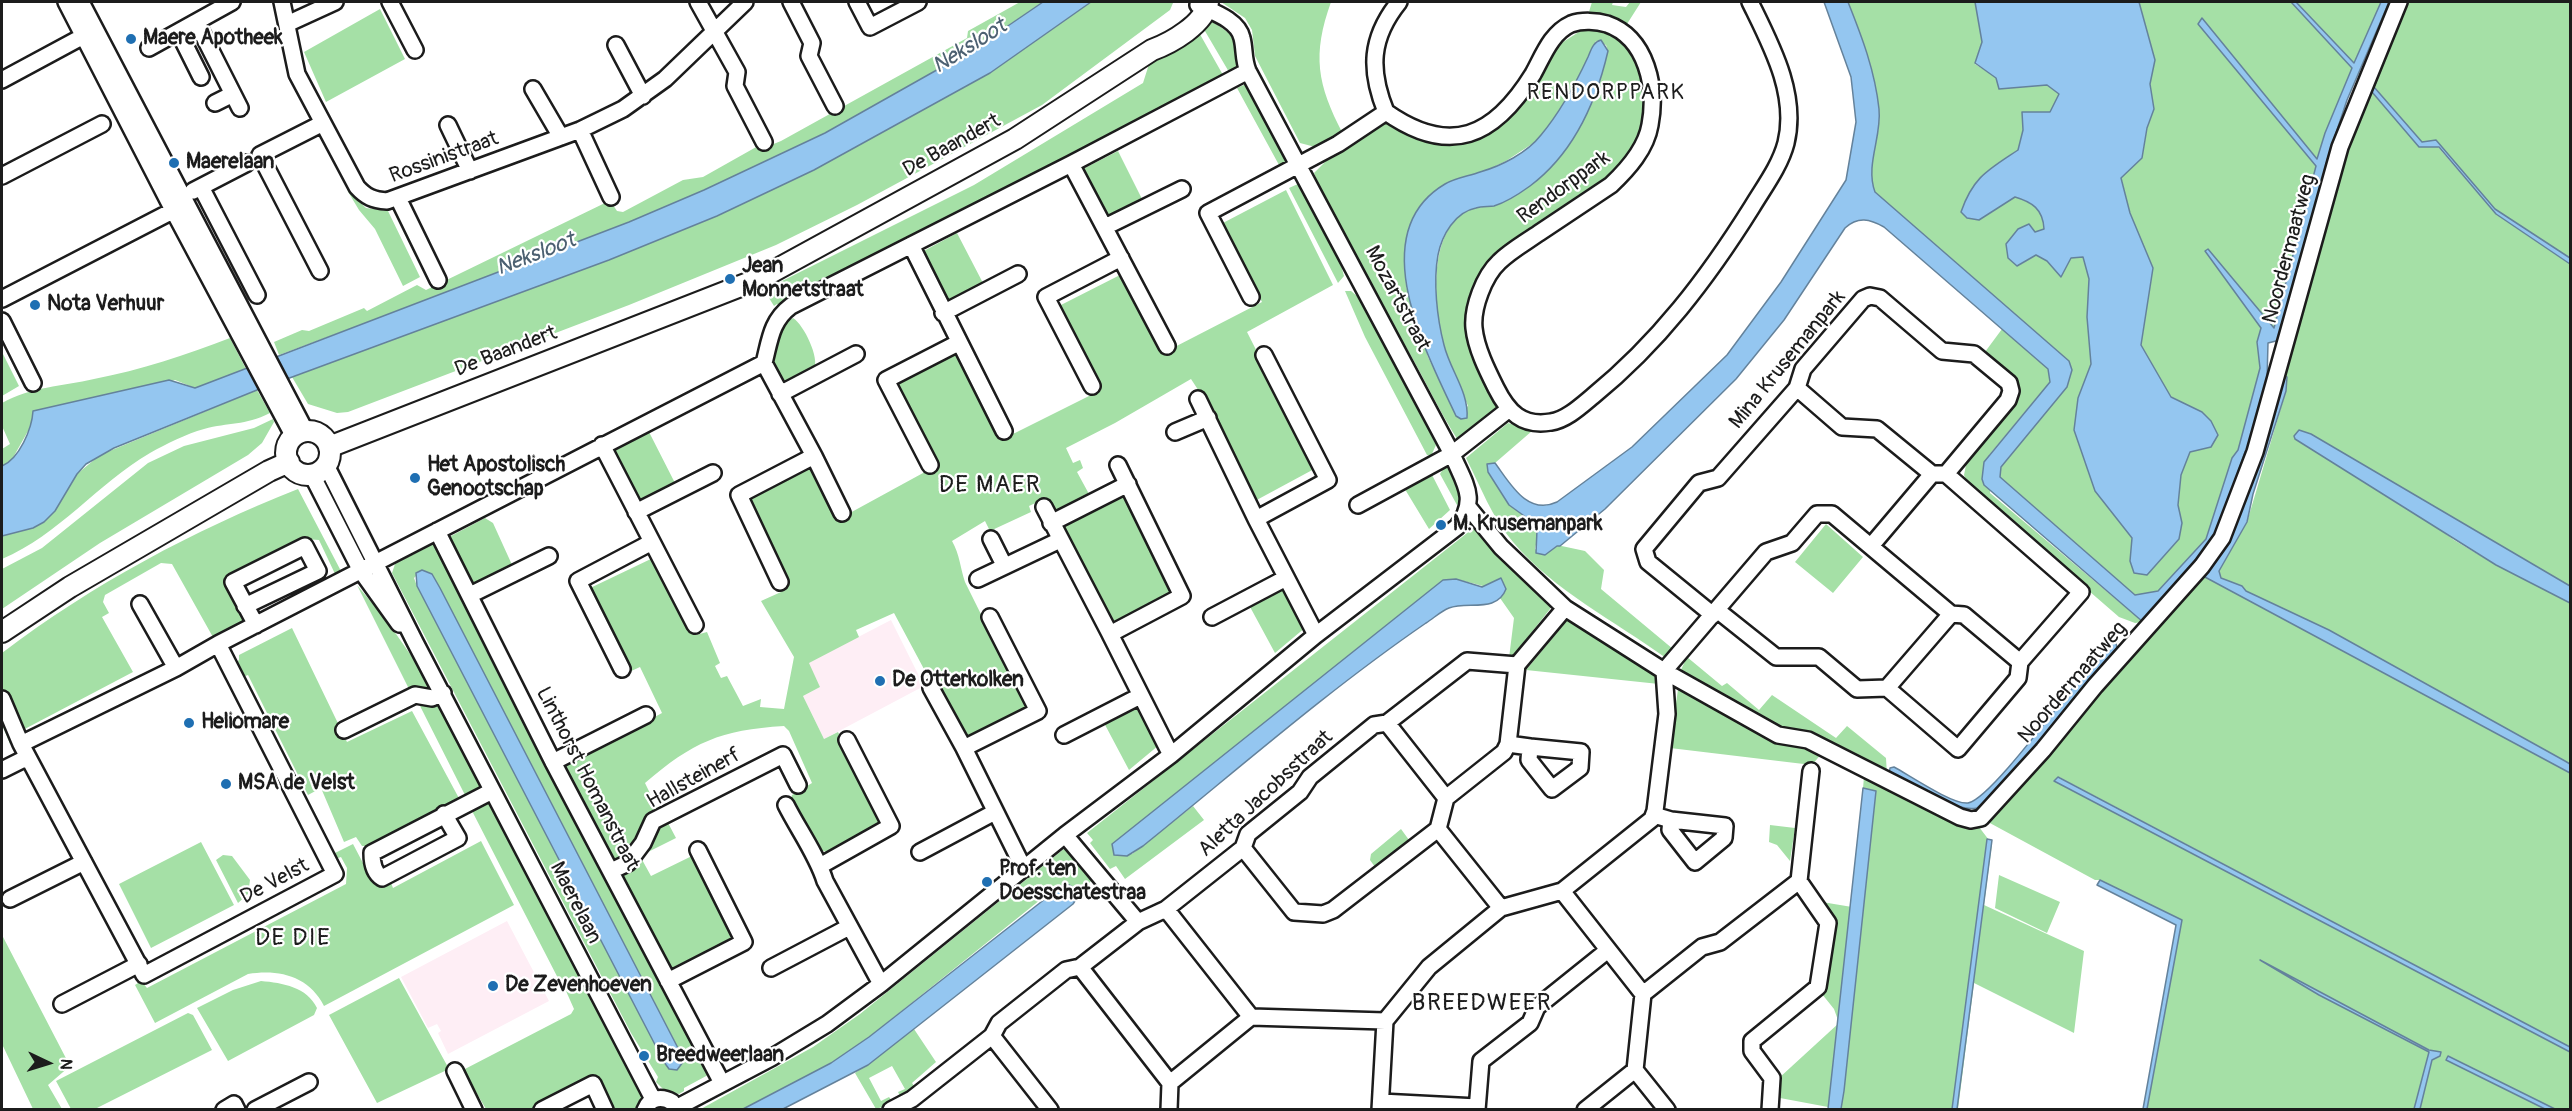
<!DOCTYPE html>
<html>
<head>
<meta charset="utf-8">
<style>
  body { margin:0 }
  #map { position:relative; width:2572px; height:1111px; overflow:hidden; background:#fff; font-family:Pangolin,sans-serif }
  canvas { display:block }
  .frame { position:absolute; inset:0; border:3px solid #1c1c1c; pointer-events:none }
  .north { position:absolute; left:18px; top:1033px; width:60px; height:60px; -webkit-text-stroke:4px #fff; paint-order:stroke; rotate:94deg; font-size:16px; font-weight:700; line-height:24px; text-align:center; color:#1c1c1c }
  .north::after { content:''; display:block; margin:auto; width:21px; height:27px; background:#1c1c1c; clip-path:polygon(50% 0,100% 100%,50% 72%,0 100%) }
</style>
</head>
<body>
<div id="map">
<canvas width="2572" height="1111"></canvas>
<div class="frame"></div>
<div class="north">N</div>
</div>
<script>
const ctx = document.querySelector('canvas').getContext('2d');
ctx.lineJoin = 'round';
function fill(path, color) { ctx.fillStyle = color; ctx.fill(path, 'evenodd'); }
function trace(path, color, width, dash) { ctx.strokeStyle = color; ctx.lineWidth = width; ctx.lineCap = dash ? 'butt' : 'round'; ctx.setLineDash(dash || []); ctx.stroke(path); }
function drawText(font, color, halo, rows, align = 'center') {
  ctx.font = font + ' Pangolin,sans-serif'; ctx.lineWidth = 4.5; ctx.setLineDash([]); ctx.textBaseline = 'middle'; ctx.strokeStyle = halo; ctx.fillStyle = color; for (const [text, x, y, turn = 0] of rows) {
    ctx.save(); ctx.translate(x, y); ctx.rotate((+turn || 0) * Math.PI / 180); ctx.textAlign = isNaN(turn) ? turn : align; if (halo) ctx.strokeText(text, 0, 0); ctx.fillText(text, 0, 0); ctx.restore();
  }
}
const built = new Path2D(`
  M891,620L924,686L824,739L803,696L820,687L808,663Z
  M507,921L549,1001L448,1054L438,1033L441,1031L437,1024L428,1028L401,977Z`);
const green = new Path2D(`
  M1020,2H1043C973,50 900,94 825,133C651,224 462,286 279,355L274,342L302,330L309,331L364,308L367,311L417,285L426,290L607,202H611L617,211L623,212L683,180L703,177L758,146L766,147L781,141L967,38L968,31Z
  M1091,2L1173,3L1170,10L1042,105L857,205L776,245L629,305L348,412L337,413L308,404L292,377L609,260L717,216L814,170L990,73Z
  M1221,2H1331C1312,55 1317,84 1343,134L1319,148L1300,143L1255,56L1252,30L1245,18Z
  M1592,2H1613L1612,5L1626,7L1630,2H1641L1627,24L1611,18L1588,15Z
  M1848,2H1975L1982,42L1975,64L1997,78L1999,89L2047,85L2059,94L2050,112H2022L2023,130L2018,150C1991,168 1971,180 1962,212L1979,220L2015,197C2033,203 2043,209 2044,229L2035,232L2018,229L2006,244L2008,258L2018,266L2036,255L2047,261L2061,276L2071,258L2083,257L2089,279L2087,317L2091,364L2078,398L2095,491L2132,538L2130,561L2134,573L2147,575L2179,539L2182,523L2178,505L2181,475L2190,451L2211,447L2202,412L2171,397L2141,345L2153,268L2130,213L2121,177L2142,158L2147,128L2154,109L2150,84L2155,60L2139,2H2291L2353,68L2325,133L2318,160L2202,19L2198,24L2316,166L2274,329L2208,249L2205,251L2262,328L2257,342L2260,368L2238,450L2232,458L2206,539L2158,591L2135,595L2000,477V467L2067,387L2072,370L2069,361L1875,192C1865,165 1882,137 1879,109C1875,71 1862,37 1848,2Z
  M2296,2H2381L2354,64Z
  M2408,2H2570V258L2495,209L2436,140L2422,142L2374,87Z
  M380,9L405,59L326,102L304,52Z
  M1212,22C1242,39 1229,38 1238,66L1229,72L1202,26Z
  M1585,28L1608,29L1634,50L1648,88L1642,139L1617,172L1504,250L1467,323L1470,347L1498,405V411L1459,442C1439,411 1424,378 1406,347C1373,291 1336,234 1314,173L1326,161L1381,123L1389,121L1422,138L1493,130L1518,109L1560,44ZM1596,41L1606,45L1608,51L1493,206C1484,207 1474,207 1466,211C1427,235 1434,307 1444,345C1449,366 1460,386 1468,406L1456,416L1428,357L1406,286L1405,253L1413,222L1429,198L1506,161L1538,140L1568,98Z
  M1197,29L1223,75L781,308L777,304L774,306L764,290L974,185L1143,83L1150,61Z
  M1246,84L1250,86L1287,152L1285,162L1279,165L1237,88Z
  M2372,91L2419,147H2438L2496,214L2570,264V586L2311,434L2454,540L2496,565L2570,603V764L2329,630L2246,591L2242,586L2221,578L2219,571L2247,522L2286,391L2285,376C2310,281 2331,185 2367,94Z
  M1118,151L1144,203L1110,219L1104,216L1081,170Z
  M1300,183L1339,258L1344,276L1338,283L1289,188Z
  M347,190L366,208L388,211L420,277L403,286L375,229L359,210Z
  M1286,190L1333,285L1247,332L1316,468L1253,502L1208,405L1191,379L1115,423L1066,448L1073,463L1080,460L1083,468L1077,472L1095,505L1118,483L1163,566L1173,593L1116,622L1106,618L1101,610L1046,498L1029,506L1031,512L990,531L985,521L952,541C960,555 960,567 965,582L1028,709L963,742L894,613L856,630L859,637L809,663L820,687L803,696L824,739L838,732L885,824L827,852L813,848L790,803L792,795L812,783L789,731L784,726C720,730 693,742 645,783L659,812L632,851L619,861L610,859L562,767L662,713L640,667L629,672L586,590L655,557L696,635L707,632L720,663L715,666L721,678L727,676L743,706L761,699L760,707L784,709L794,657L761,601L781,592L785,583L746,499L812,465L848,514L934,467L894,384L958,353L1000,438L1015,433L1101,390L1057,307L1122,274L1163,353L1262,302L1221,224Z
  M957,233L984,285L949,302L943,299L920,253Z
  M1345,291H1351L1357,296L1387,345L1436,445L1431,456L1427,455L1365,337Z
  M793,318C804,325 820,358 814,370L783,386L771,365L783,324Z
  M2002,329L2048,369L2050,382L1989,455L1990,493L2143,622L2135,623L2119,617L1969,487L1964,475L1966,465L2019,396L2017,382L1985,352Z
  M230,338L246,369L195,388L175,380L32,424L10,463L2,466V449L10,444L2,426V403C30,387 63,386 94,379C141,370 186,355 230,338Z
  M2,352L19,386L2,396Z
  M257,390L270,413C244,426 229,422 204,429C186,434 166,444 150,453C97,484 59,535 2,559V536L33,528L44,522L55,511L77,474L100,455Z
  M273,419L274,422L262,443L248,455L100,543L2,609V569L42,548L148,463L184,446L254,428Z
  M1508,423L1532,431L1495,463L1487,464L1488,472L1509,505L1534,523L1538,536L1535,549L1545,555L1557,545L1585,551L1604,570L1601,589L1673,649L1666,658C1615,621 1554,591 1513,542C1492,518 1480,485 1466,458Z
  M649,432L676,485L641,502H637L612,452Z
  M1445,466C1458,471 1461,489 1461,502L1457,505L1440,474Z
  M1430,471L1450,510L1429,529L1403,486Z
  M298,489L342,573L336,576L319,540L304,539L232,576L246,622L214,639L172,564L161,563L105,595L103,602L109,613L102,617L133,672L19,732L10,744L2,725V653C93,584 192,531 298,489Z
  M485,518L493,523L513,567L476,590L451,542V536Z
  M1826,524L1863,557L1833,593L1795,562Z
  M1476,526L1499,556L1551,603L1550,609L1512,657L1509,658L1514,618L1500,598L1504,594C1489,586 1473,584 1456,579L1414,603L1125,837L1132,854L1193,806L1204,820L1125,879L1116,866L1110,869L1090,843L1093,840L1087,833Z
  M433,544L707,1070L708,1075L684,1088V1091L679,1094L665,1091L656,1082L658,1077L631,1033L392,573L395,564ZM422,570L432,574L440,588L683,1057L664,1062L417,586L414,578Z
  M2204,576L2570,773V1047L2059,777L2054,781L2570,1052V1109H2420L2432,1060L2440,1056L2441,1052L2430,1050L2282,973L2319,995L2430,1052L2414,1109H2147L2181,920L2100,880H2095L1988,822Z
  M357,585L387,621L433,687L426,693L410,691Z
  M1283,590L1287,592L1306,627L1275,653L1249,605Z
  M1569,618L1655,673L1659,684L1526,670Z
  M292,628L347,742L412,711L461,802L370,846H362L356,837L344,842L321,788L308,795L248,675L240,678L233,665L239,660V655Z
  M1687,657L1722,686L1727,683L1759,710L1772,695L1836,738L1847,726L1886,758L1887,775C1836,753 1785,731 1737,703C1718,692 1697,687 1679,674Z
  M1678,689L1809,745L1822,753L1812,765L1670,748Z
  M441,699L483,783L481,791L467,799L417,700Z
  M1134,705L1139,706L1159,745L1129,770L1103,721Z
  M1864,777L1964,828L1979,827L1992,844L1984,905L2084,951L2074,1033L1974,983L1958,1109L1841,1110L1876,791L1863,788Z
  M487,802H493L584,975L562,986L471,809Z
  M667,821L676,838L640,856L651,876L694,855L733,942L670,973L621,879L622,873L660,822Z
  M1770,825L1795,828L1790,861L1777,845L1769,842Z
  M1401,829L1409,840L1375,867L1370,860L1371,854Z
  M481,841L514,905L324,1006C309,976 279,969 248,974L155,1023L135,985L141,981L147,988L346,884L347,868L341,857L335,859L333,854L353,844L374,884L382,888L391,883L393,888Z
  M201,842L234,905L151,948L119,884Z
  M1065,848L1091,881L1077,896L1076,893L1055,888L869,1037L831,1063L743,1109L699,1110L813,1047L860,1014Z
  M223,855L232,856L250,880L248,894L238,903L216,860Z
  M1999,875L2060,902L2047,933L1995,908Z
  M1822,902L1852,907C1845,973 1841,1042 1828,1107L1780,1098L1779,1078L1839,1023L1834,1009L1822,994L1826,990L1836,918Z
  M2,935L70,1066L48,1085L62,1109H33L2,1044Z
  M399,978L449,1069L377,1103L329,1015Z
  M587,980L642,1095L637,1109H611L595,1078L532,1109H486L463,1070L571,1014L574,1009L566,991Z
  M261,981C283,983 307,987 317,1008L314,1015L228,1061L197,1008L233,990Z
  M188,1013L193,1015L212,1050L95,1109H71L56,1081Z
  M914,1029L936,1062L912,1083L917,1090L901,1098L898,1092L905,1089L892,1066L869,1078L881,1101L889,1097L894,1103L876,1109L855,1073Z`);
const water = new Path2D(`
  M1043,2H1091L990,73L814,170L717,216L609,260L257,390L114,448L86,464L77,474L55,511L44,522L33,528L2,536V466C19,459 32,429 33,411L169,380L195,388L629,222L704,190L825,133L974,49Z
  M1824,2H1848C1862,37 1875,71 1879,109C1882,137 1865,165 1875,192L2069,361L2072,370L2067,387L2001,467L2000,477L2135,595L2158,591L2206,539L2232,458L2238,450L2260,368L2257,342L2261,328L2205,251L2208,249L2274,328L2316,166L2198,24L2202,18L2317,159L2325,133L2352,68L2291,2H2296L2354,63L2381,2H2389L2347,100L2328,157L2280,340L2268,343L2267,380L2249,445L2245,452L2215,538L2143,622L1984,485L1982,479L1984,462L2050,382L2048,369L1884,227C1870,219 1858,216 1845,228L1784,320L1736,379L1605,509L1560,546H1557L1545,555L1536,553L1537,530L1534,523L1509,505L1488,472L1487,464L1495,463C1510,483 1527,516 1557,502L1632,447L1727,355L1781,282L1846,180L1856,122L1851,77Z
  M1975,2H2139L2155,60L2150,84L2154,109L2147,128L2142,158L2121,178L2130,213L2153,268L2141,345L2171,397L2202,412L2211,421L2218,435L2211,447L2190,452L2181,475L2178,505L2182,523L2179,539L2147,575L2134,573L2130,561L2132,538L2095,491L2074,430L2078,398L2091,364L2087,317L2089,279L2083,257L2071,258L2061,277L2047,261L2036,255L2017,266L2008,258L2006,244L2018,229L2029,224L2035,232L2044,229C2043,209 2032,202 2015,197L1979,220L1967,218L1961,212C1973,177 1988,170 2018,150L2023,130L2022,112H2050L2059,94L2047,85L1999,89L1996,78L1975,63L1982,42Z
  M2403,2H2408L2374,87L2422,142L2436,140L2495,209L2570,258V264L2496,214L2439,147H2419L2372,92L2369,95Z
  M1601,40L1608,51C1596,103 1574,153 1530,186C1519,194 1507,202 1494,206C1489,207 1482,206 1476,208C1455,212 1442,235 1438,255C1433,282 1437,318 1444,345C1450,370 1469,392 1467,418L1461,419L1456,416C1427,354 1362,233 1445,184C1455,178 1469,176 1480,172C1501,166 1527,153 1541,135C1561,111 1575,85 1588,57C1591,50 1593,42 1601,40Z
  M2284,375L2287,377L2286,391L2253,494L2247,522L2219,571L2221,578L2242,586L2246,591L2329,630L2565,761L2570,764V773L2203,576Z
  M2299,430L2311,434L2570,586V603L2496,565L2295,439L2294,436Z
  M422,570L432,574L440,588L678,1048L683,1062L677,1070L669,1069L664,1062L417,586L416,573Z
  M1501,578L1506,589C1497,613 1468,601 1449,608C1441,611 1434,618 1426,623C1327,691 1236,771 1143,846L1127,856L1114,855L1112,844L1443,580L1456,579L1482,587Z
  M2111,642L2116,643L2117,648C2067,698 2032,764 1977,808C1954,813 1911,784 1889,774L1890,768L1894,767C1909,775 1953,805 1968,803C1994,798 2084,668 2111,642Z
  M2058,777L2570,1047V1052L2054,781Z
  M1863,788L1876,791L1844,1091L1841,1109H1828Z
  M1987,839L1992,840L1957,1109H1952Z
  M2100,880L2182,920L2147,1109H2143L2176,925L2097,885Z
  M1064,884L1069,885L1074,888L1077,898L1073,904L868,1065L783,1109H743L831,1063L869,1037Z
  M2260,960L2429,1050L2441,1052L2440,1056L2432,1060L2420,1109H2414L2429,1052L2319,995Z
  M2448,1056L2555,1109H2545L2446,1060Z`);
const minor = new Path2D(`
  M66,2L173,210L294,437
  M81,2L306,432
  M282,2L297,74L357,187C366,197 373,200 387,201L580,130L623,109L665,79L745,2
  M390,2L415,50
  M698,2L737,72L735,86L764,142
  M791,2L812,43L809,56L835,106
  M857,2L870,27L918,2
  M1399,2C1370,38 1369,70 1386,112C1450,157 1494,137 1533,74C1543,56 1551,33 1571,24C1582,20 1597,21 1607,24C1647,38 1657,88 1650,125C1646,149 1628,169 1611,185C1587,201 1563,217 1539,233C1526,242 1510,251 1499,262C1484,276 1472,308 1474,328C1476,348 1487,370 1496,388C1508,412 1522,427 1551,422C1566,420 1581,406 1593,396C1658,343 1707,279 1752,207C1764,187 1780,166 1786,143C1798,94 1771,45 1750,2
  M197,23L240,108
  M287,24L335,2
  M179,33L201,77
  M616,45L643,96
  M149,48L232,2
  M2,80L91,32
  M533,89L561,137
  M215,103L233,94
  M448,125L470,171
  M580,130L611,197
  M1071,164L1167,346
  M2,176L102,124
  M201,187L257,295
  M193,191L247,163
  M398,198L438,280
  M1105,227L1182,189
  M911,245L1004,431
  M320,271L260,155L323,123
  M1251,297L1208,213L1338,144L1386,112
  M2,299L180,207
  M943,313L1018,274
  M2,321L33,383
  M1264,355L1328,480L1256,519L1316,635
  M1092,386L1046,297L1121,258
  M1797,388L1842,427L1877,429L1932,474H1946
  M780,394L856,354
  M1198,399L1256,519
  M1175,432L1208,418
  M602,445L695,625
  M814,456L842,513
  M326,465L415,642L653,1099
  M930,465L886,380L958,343
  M1118,465L1182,596L1110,634L1171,755
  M312,475L361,571L399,624
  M1358,505L1452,454L1508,410
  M1044,507L1110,634
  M1469,508L1501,547L1565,608L1664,671L1778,735L1808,740L1960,817L1971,820L1981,818L2043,750L2095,686L2202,566L2222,538L2255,452L2340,147L2399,2
  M636,512L713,473
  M1051,523L1128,484
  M437,531L553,762L722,1083
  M991,539L1004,565
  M1871,546L1932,474
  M978,579L1060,540
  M780,582L739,495L814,456L764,363C770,340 771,321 791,306L1071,164L1248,71
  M470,595L549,556
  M140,604L176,668
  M245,606L318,571L305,546L233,582L256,625
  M1713,615L1648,562L1644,549L1699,483L1718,478L1797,388L1803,369L1863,299L1870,296L1880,298L1942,351L1974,354L2009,383L2011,391L2008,400L1946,474L2081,592L2020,662L2018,678L1958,749L1887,688L1857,689L1819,657H1776L1717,610
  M990,617L1038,711L964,748L1024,869
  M1212,617L1286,578
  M218,644L335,874L144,975L21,744L176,668L218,644L764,363
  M622,669L578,581L652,542
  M1664,671L1766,552L1792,543L1817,514H1832L1951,614
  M931,688L964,748
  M1887,688L1951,614L1964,615L2020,662
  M2,699L21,744
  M1387,723L1446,798
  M344,730L415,695L432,698L443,693
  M1064,735L1140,696
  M1508,744L1517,665L1565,608
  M1530,747L1581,752L1580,768L1552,789L1529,760Z
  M553,762L646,715
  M2,770L28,757
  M786,805C798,829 817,855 825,881L881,984
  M444,814L458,838L382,878C374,873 372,862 372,853L492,791
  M1654,815L1671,820L1725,826L1724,838L1695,862L1670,830L1671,820
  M1438,829L1501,908
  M1065,835L1138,922
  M1243,848L1294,912L1323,914L1333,910L1438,829L1446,798L1504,752L1508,744L1530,747
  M920,852L995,812
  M820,866L891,826L847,740
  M611,871L628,863L643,843L653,821L783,755L798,785
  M1562,891L1643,994L1635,1070L1585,1110
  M10,899L84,862
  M1166,909L1251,1017
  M1080,967L1170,1083
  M771,968L849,927
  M668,981L744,942L698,850
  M1643,994L1702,947L1720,942L1799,881
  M62,1004L139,964
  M992,1036L1050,1110
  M1635,1070L1667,1110
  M455,1071L474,1110
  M1381,1102L1477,1107
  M676,1108L771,1058L827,1024L881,984L1065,835L1171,755L1316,635L1457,527C1479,499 1464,483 1452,454L1248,71C1243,59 1245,50 1242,38C1238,20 1213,12 1198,5
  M224,1110L234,1104L237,1110
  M255,1110L309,1082
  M542,1110L593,1084L605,1110
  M645,1110C650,1097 662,1096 672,1102L676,1110
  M891,1110L912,1099L992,1036L999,1023L1066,970L1080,967L1138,922L1166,909L1243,848L1248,834L1300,792L1310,777L1374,725L1387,723L1467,661L1517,665
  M1169,1110L1170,1083L1251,1017L1385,1021L1429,967L1501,908L1562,891L1652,819L1655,811L1667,714L1664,671
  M1380,1110L1385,1021
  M1477,1110L1481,1061L1530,1023L1537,1007L1608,950
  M1770,1110L1772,1078L1752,1051V1041L1818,987L1828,923L1799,881L1811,771`);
const major = new Path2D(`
  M286 453a22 22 0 1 1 44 0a22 22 0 1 1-44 0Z
  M329,447L761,278L1015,139L1152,50C1171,43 1205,24 1208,2
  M2,632L70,587L269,471L289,462`);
const markers = [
  [131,39,6,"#1f6fb2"],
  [174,163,6,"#1f6fb2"],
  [730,279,6,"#1f6fb2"],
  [35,305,6,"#1f6fb2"],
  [415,478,6,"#1f6fb2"],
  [1441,525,6,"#1f6fb2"],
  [880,681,6,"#1f6fb2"],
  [189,723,6,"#1f6fb2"],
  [226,784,6,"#1f6fb2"],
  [987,882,6,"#1f6fb2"],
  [493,986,6,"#1f6fb2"],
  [644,1056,6,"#1f6fb2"]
];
const poiNames = [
  ["Maere Apotheek",143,39],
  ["Maerelaan",186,163],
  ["Jean",742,267],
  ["Monnetstraat",742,291],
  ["Nota Verhuur",47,305],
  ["Het Apostolisch",427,466],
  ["Genootschap",427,490],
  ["M. Krusemanpark",1453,525],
  ["De Otterkolken",892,681],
  ["Heliomare",201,723],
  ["MSA de Velst",238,784],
  ["Prof. ten",999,870],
  ["Doesschatestraa",999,894],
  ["De Zevenhoeven",505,986],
  ["Breedweerlaan",656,1056]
];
const streetNames = [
  ["De Baandert",952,146,-29],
  ["Rossinistraat",444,158,-20],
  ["Rendorppark",1564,188,-36],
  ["Noordermaatweg",2290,249,-75],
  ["Mozartstraat",1397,299,62],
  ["De Baandert",506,352,-21],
  ["Mina Krusemanpark",1788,360,-51],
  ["Noordermaatweg",2073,683,-49],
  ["Linthorst Homanstraat",587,779,63],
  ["Hallsteinerf",694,779,-29],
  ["Aletta Jacobsstraat",1266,794,-43],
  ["De Velst",275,882,-28],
  ["Maerelaan",575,903,63]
];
const waterNames = [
  ["Neksloot",970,47,-32],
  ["Neksloot",536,255,-21]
];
const neighbourhoodNames = [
  ["RENDORPPARK",1606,93]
];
const quarterNames = [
  ["DE MAER",990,486],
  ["DE DIE",293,939],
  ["BREEDWEER",1482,1004]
];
fill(built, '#feeef5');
fill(green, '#a5e0a6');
fill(water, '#94c6f0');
trace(water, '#64829b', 1.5);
trace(minor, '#1c1c1c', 20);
trace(major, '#1c1c1c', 24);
trace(minor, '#fff', 15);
trace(major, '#fff', 20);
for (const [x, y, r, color] of markers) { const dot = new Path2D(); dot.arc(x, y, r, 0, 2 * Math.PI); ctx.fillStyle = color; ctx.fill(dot); trace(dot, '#fff', 2); }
drawText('bold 21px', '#1c1c1c', '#fff', poiNames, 'left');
drawText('21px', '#1c1c1c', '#fff', streetNames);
drawText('italic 22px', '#4c6071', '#fff', waterNames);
ctx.letterSpacing = '1.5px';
drawText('22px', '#1c1c1c', '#fff', neighbourhoodNames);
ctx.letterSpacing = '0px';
ctx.letterSpacing = '1.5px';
drawText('24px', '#1c1c1c', '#fff', quarterNames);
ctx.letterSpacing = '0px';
</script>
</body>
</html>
